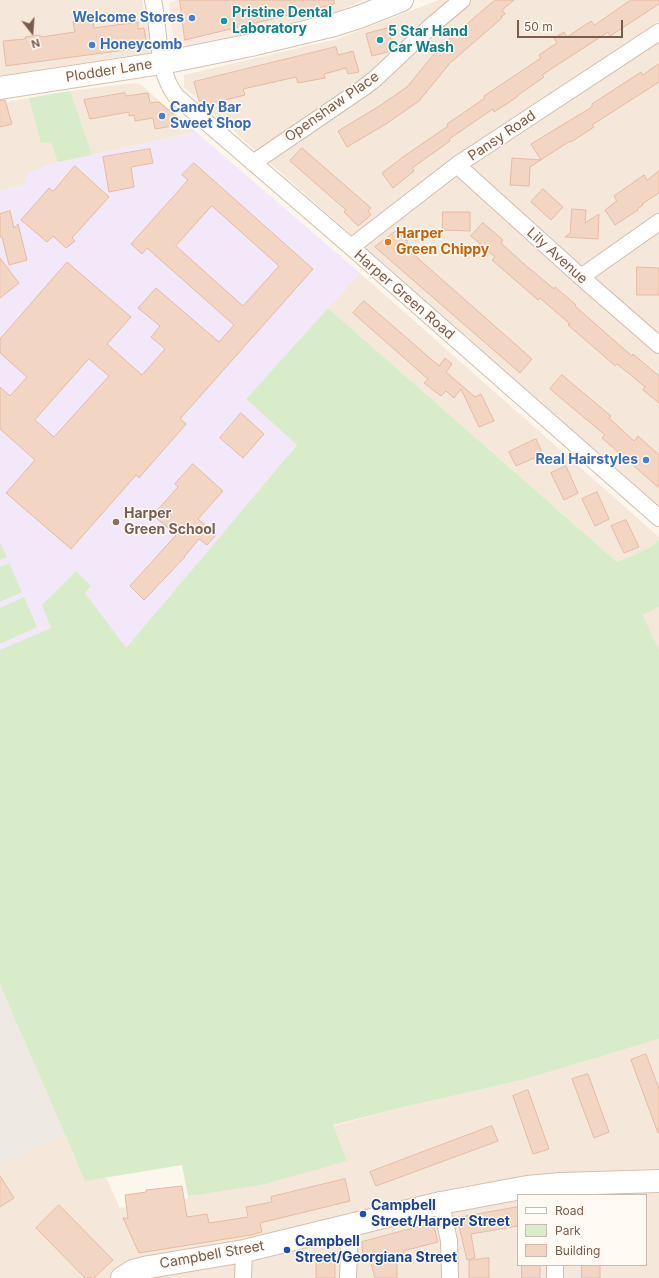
<!DOCTYPE html>
<html>
<head>
<meta charset="utf-8">
<style>
  body { margin:0 }
  #map { position:relative; width:659px; height:1278px; overflow:hidden; background:#fdf6ec; font-family:Inter,sans-serif }
  canvas { display:block }
  .legend { position:absolute; left:517px; top:1194px; width:130px; height:72px; box-sizing:border-box; background:#fffaf3; border:1px solid #cabbb1; margin:0; padding:5px 7px; list-style:none; font-size:12px; color:#7a5c4d }
  .legend li { display:flex; align-items:center; gap:8px; height:20px }
  .legend b { width:20px; border:1px solid #cabbb1 }
  .north { position:absolute; left:12px; top:12px; width:40px; height:40px; -webkit-text-stroke:3px #fffaf3; paint-order:stroke; rotate:163deg; font-size:11px; font-weight:700; line-height:16px; text-align:center; color:#7a5c4d }
  .north::after { content:''; display:block; margin:auto; width:14px; height:18px; background:#7a5c4d; clip-path:polygon(50% 0,100% 100%,50% 72%,0 100%) }
  .scale { position:absolute; left:517px; top:20px; width:106px; height:18px; box-sizing:border-box; border:2px solid #7a5c4d; border-top:0; padding-left:5px; font-size:12px; line-height:14px; white-space:nowrap; color:#7a5c4d; -webkit-text-stroke:3px #fffaf3; paint-order:stroke }
</style>
</head>
<body>
<div id="map">
<canvas width="659" height="1278"></canvas>
<ul class="legend">
<li><b style="height:5px;background:#fff"></b>Road</li>
<li><b style="height:11px;background:#d8ecc9"></b>Park</li>
<li><b style="height:11px;background:#f3d5c3"></b>Building</li>
</ul>
<div class="north">N</div>
<div class="scale">50 m</div>
</div>
<script>
const ctx = document.querySelector('canvas').getContext('2d');
ctx.lineJoin = 'round';
function fill(path, color) { ctx.fillStyle = color; ctx.fill(path, 'evenodd'); }
function trace(path, color, width, dash) { ctx.strokeStyle = color; ctx.lineWidth = width; ctx.lineCap = dash ? 'butt' : 'round'; ctx.setLineDash(dash || []); ctx.stroke(path); }
function drawText(font, color, halo, rows, align = 'center') {
  ctx.font = font + ' Inter,sans-serif'; ctx.lineWidth = 3; ctx.setLineDash([]); ctx.textBaseline = 'middle'; ctx.strokeStyle = halo; ctx.fillStyle = color; for (const [text, x, y, turn = 0] of rows) {
    ctx.save(); ctx.translate(x, y); ctx.rotate((+turn || 0) * Math.PI / 180); ctx.textAlign = isNaN(turn) ? turn : align; if (halo) ctx.strokeText(text, 0, 0); ctx.fillText(text, 0, 0); ctx.restore();
  }
}
const residential = new Path2D(`
  M0,0H142L152,52L0,76Z
  M236,0H364L338,11L244,34Z
  M439,0H659V508L184,87V75L337,39Z
  M135,83L141,85L196,132L47,165L26,184L0,191V103L70,91Z
  M360,273L659,537V539L651,547L617,562L328,308Z
  M659,607V650L643,615Z
  M659,1039V1278H0V1164L65,1135L85,1181L106,1177L120,1208L188,1199V1196L347,1161L333,1126L404,1107L522,1080ZM518,1195H646V1265H518Z`);
const commercial = new Path2D(`
  M177,0H236L244,34L189,45H184L174,37L172,31L169,3Z`);
const industrial = new Path2D(`
  M0,985L65,1135L0,1164Z`);
const education = new Path2D(`
  M196,132L360,273L246,399L297,445L126,648L0,785V191L25,184L27,174L47,165Z`);
const green = new Path2D(`
  M70,91L92,155L58,162L51,142L41,143L29,98Z
  M328,308L617,562L651,547L659,539V607L643,615L659,650V1039L522,1080L404,1107L333,1125L347,1161L261,1185L188,1196L182,1165L85,1181L0,985V650L51,628L42,605L76,571L91,586L85,593L126,648L297,445L246,399Z
  M0,542L7,557L0,560Z
  M9,563L22,592L0,602V567Z
  M24,597L37,627L0,644V608Z`);
const building = new Path2D(`
  M180,0H334V4L185,40Z
  M495,0H514L502,10L505,14L501,17L502,18L450,63L419,101L386,124L347,147L338,131L381,105L407,87L439,48Z
  M631,0H659V4L610,36L608,32L542,75L544,77L517,96V97L494,112L493,109L449,139L450,141L412,168L414,171L393,188L382,173L403,157L448,126L447,124L485,98L484,96L541,58L539,55L557,43L554,38L564,32L567,37L591,21L594,25Z
  M93,20L94,28L138,22V29L144,28L147,47L6,66L3,41L25,39V37L40,35L41,37L75,32L73,22Z
  M388,28L393,48L391,51L372,56L366,34Z
  M336,47L338,55L353,51L359,72L348,74L346,68L324,74L325,78L298,83L296,77L243,89L245,95L205,105L204,100L199,101L194,82Z
  M659,64V82L592,125L594,127L571,142L570,141L530,167L529,186L510,185L512,158L541,160L531,144L592,107V104L641,72L642,75Z
  M125,93L126,96L148,93L150,103L159,102L185,124L155,129L153,118L135,121L134,115L129,116V112L90,119L84,100Z
  M0,100H5L12,124L0,127Z
  M302,148L371,208L368,211L371,215L358,226L344,212L346,210L290,161Z
  M150,149L153,163L131,167L134,187L109,192L103,157Z
  M194,163L313,269L180,419L186,424L139,478L136,475L71,549L6,493L35,460L0,429V387L10,396L27,377L0,353V339L67,262L131,317L107,344L142,375L165,349L151,337L160,326L138,308L156,288L219,342L234,325L147,248L142,254L131,244L188,180L182,175ZM212,206L279,266L243,306L176,246ZM89,359L109,376L54,437L35,420Z
  M75,166L109,197L72,238L75,241L66,248L53,236L47,242L21,220L49,188L53,191Z
  M659,171V193L642,204L643,205L637,209L638,210L615,225L605,210L617,201L614,196L644,175L647,180Z
  M543,189L563,207L551,220L531,202Z
  M572,209L586,210L585,223L599,214L598,239L565,237L570,233Z
  M10,211L14,228L18,224L27,260L9,265L2,237H0V214Z
  M443,212H470V231L443,230Z
  M483,223L503,240L501,243L524,264L554,289L555,287L576,305L575,306L617,343L632,356L633,354L659,376V403L643,390L645,387L632,376L617,364L615,366L605,357L568,325L570,324L540,298L538,300L492,260L495,257L471,236Z
  M396,231L408,241L404,246L532,359L520,373L375,247Z
  M0,258L19,283L0,298Z
  M637,267L659,268V295H637Z
  M364,301L439,366L445,358L452,364L446,372L475,397L481,394L494,421L479,427L461,389L454,398L446,391L441,396L424,383L428,379L353,313Z
  M562,375L611,416L609,418L634,441L638,436L659,455V488L602,438L605,435L550,389Z
  M241,413L264,434L243,458L220,438Z
  M536,439L543,454L516,466L509,452Z
  M193,464L223,491L198,519L216,535L207,545L199,539L184,557H185L144,600L130,586L176,535L153,515L178,487L175,484Z
  M566,466L578,493L564,500L551,473Z
  M597,492L609,519L595,526L582,499Z
  M626,520L639,547L624,553L611,526Z
  M646,1054L659,1089V1133H658L631,1060Z
  M588,1074L609,1132L594,1138L572,1079Z
  M528,1090L549,1149L533,1154L513,1096Z
  M492,1126L498,1141L376,1186L370,1172Z
  M0,1176L14,1198L0,1207Z
  M345,1179L350,1201L260,1223L262,1232L251,1235L139,1253L123,1218H128L125,1195L146,1192V1190L182,1186L187,1217L207,1214L209,1223L248,1217L246,1207L272,1202L271,1197Z
  M59,1205L113,1260L94,1278H85L36,1228Z
  M518,1207V1226L471,1234L475,1258L467,1260L457,1218Z
  M433,1223L438,1242L403,1251L405,1256L397,1259V1278H375L370,1260L363,1261L362,1242Z
  M335,1252V1278H316V1257Z
  M489,1258V1278H469V1261Z
  M522,1265H540V1278H522Z
  M582,1265H600V1278H582Z`);
const street = new Path2D(`
  M153,0C160,31 156,70 176,96L351,247L659,518
  M253,163L363,88L376,78L430,27L462,0
  M457,165L581,277L659,345
  M351,247L457,165L659,32
  M581,277L659,222
  M441,1203L449,1241L450,1278
  M243,1278L244,1251
  M348,1278L350,1225
  M555,1278V1265`);
const secondary = new Path2D(`
  M0,88L162,63L251,45L334,25L359,17L402,0
  M122,1278L133,1271L149,1267L244,1251L441,1203L527,1187L561,1184L659,1181`);
const markers = [
  [192,18,4,"#3f7fe0"],
  [224,21,4,"#0f9aa8"],
  [380,40,4,"#0f9aa8"],
  [92,45,4,"#3f7fe0"],
  [162,116,4,"#3f7fe0"],
  [388,242,4,"#e8710a"],
  [646,460,4,"#3f7fe0"],
  [116,522,4,"#8d6e63"],
  [363,1214,4,"#1a4fb4"],
  [287,1250,4,"#1a4fb4"]
];
const cultureNames = [
  ["Pristine Dental",232,13],
  ["Laboratory",232,29],
  ["5 Star Hand",388,32],
  ["Car Wash",388,48]
];
const shopNames = [
  ["Welcome Stores",184,18],
  ["Honeycomb",100,45,"left"],
  ["Candy Bar",170,108,"left"],
  ["Sweet Shop",170,124,"left"],
  ["Real Hairstyles",638,460]
];
const streetNames = [
  ["Plodder Lane",109,71,-9],
  ["Openshaw Place",332,107,-35],
  ["Pansy Road",502,136,-34],
  ["Lily Avenue",557,256,42],
  ["Harper Green Road",404,295,41],
  ["Campbell Street",212,1255,-10]
];
const foodNames = [
  ["Harper",396,234],
  ["Green Chippy",396,250]
];
const educationNames = [
  ["Harper",124,514],
  ["Green School",124,530]
];
const transitNames = [
  ["Campbell",371,1206],
  ["Street/Harper Street",371,1222],
  ["Campbell",295,1242],
  ["Street/Georgiana Street",295,1258]
];
fill(residential, '#f5e8da');
fill(commercial, '#fde8e0');
fill(industrial, '#efe9e4');
fill(education, '#f3e8fa');
fill(green, '#d8ecc9');
fill(building, '#f3d5c3');
trace(building, '#e6bba3', 1);
trace(street, '#d1beb0', 18);
trace(secondary, '#d6c0b0', 24);
trace(street, '#fff', 16);
trace(secondary, '#fff', 22);
for (const [x, y, r, color] of markers) { const dot = new Path2D(); dot.arc(x, y, r, 0, 2 * Math.PI); ctx.fillStyle = color; ctx.fill(dot); trace(dot, '#fffaf3', 1.5); }
drawText('bold 14px', '#0d838f', '#fffaf3', cultureNames, 'left');
drawText('bold 14px', '#366cbe', '#fffaf3', shopNames, 'right');
drawText('14px', '#7a5c4d', '#fffaf3', streetNames);
drawText('bold 14px', '#c56008', '#fffaf3', foodNames, 'left');
drawText('bold 14px', '#785e54', '#fffaf3', educationNames, 'left');
drawText('bold 14px', '#164399', '#fffaf3', transitNames, 'left');
</script>
</body>
</html>
